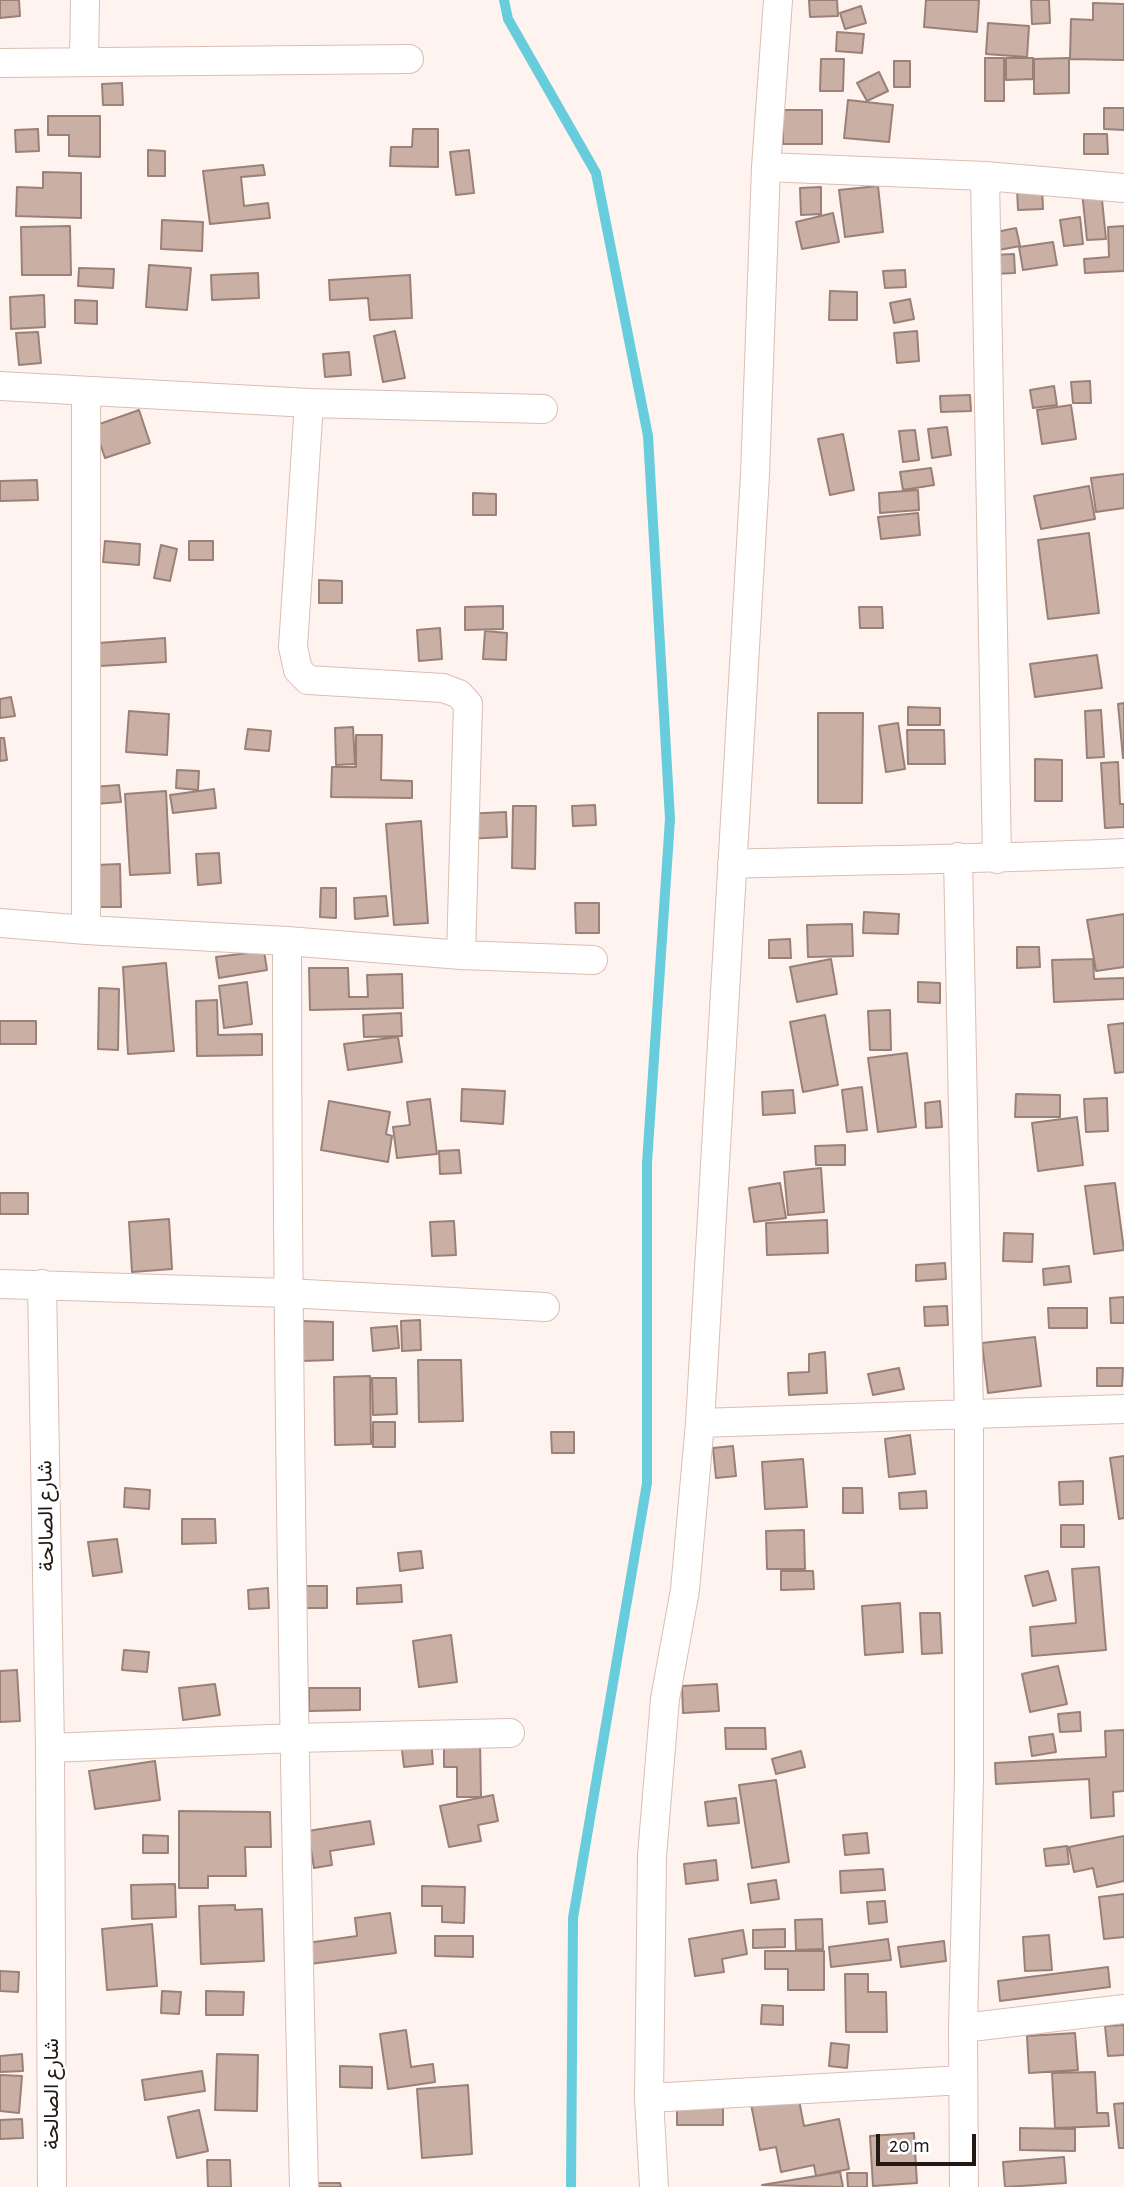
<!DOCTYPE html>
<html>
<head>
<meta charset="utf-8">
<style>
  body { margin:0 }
  #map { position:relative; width:1124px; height:2187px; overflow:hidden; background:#fff3ef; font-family:"Alegreya Sans",sans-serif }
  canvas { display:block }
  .scale { position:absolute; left:876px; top:2134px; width:100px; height:32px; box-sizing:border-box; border:4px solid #221814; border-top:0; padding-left:9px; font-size:21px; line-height:24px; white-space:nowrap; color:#221814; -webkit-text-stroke:5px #fff; paint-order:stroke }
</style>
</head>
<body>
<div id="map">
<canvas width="1124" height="2187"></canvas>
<div class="scale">20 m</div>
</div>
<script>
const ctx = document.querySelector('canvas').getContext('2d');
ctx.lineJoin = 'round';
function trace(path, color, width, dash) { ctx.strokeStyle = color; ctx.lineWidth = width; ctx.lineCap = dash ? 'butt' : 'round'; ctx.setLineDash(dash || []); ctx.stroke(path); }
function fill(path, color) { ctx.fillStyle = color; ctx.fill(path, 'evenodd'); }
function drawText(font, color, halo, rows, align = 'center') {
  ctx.font = font + ' "Alegreya Sans",Vazirmatn,sans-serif'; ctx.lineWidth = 5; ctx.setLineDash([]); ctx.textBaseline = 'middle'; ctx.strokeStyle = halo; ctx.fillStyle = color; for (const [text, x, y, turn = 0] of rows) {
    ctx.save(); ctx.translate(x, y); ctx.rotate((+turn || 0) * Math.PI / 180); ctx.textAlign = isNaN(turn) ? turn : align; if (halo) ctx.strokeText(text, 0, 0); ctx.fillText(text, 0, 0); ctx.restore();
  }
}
const stream = new Path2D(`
  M504,0L508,19L596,173L648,436L670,819L647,1163V1483L573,1918L571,2187`);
const building = new Path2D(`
  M0,0H19L20,16L0,18Z
  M809,0H837L838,16L810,17Z
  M926,0H979L977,32L924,27Z
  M1031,0H1049L1050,23L1032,24Z
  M1093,3L1124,4V60L1070,59L1071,19L1093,20Z
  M861,6L866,23L845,29L840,13Z
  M988,23L1029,26L1027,57L986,54Z
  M837,32L864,34L862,53L836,51Z
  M985,58H1004V101H985Z
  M1006,58H1033V79L1006,80Z
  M1069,58V93L1034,94V59Z
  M821,59H844L843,91H820Z
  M894,61H910V87H894Z
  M879,72L888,91L867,101L857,83Z
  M122,83L123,105H103L102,84Z
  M848,100L893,105L889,142L844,138Z
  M1104,108H1124V130L1104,129Z
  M783,110H822V144H783Z
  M48,116H100V157L69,156V135H48Z
  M38,129L39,151L16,152L15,130Z
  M413,129H438V167L390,166L391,147H412Z
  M1084,134H1107L1108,154H1084Z
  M148,150L165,151V176H148Z
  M469,150L474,193L456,195L450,152Z
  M263,165L265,175L241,177L244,206L268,203L270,218L210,224L203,171Z
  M43,172L81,173V218L16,216L17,187L43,188Z
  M878,186L883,232L845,237L839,190Z
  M821,187V214L801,215L800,188Z
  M1042,187L1043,209L1018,210L1017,189Z
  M1101,190L1106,239L1087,240L1082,192Z
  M833,213L839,242L802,249L796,222Z
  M1080,217L1083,244L1064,246L1060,220Z
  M162,220L203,222L202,251L161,249Z
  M70,226L71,275H22L21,227Z
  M1124,226V271L1085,273L1084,259L1109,257L1108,227Z
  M1016,228L1020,246L994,251L991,233Z
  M1053,242L1057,265L1023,270L1019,247Z
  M1014,254L1015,273L993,274L992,255Z
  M149,265L191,268L187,310L146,307Z
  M79,268L114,269L113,288L78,286Z
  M905,270L906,287L885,288L883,271Z
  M258,273L259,298L212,300L211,275Z
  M410,275L412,318L370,320L368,298L330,300L329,280Z
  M830,291L857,292V320H829Z
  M44,295L45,327L11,329L10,297Z
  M910,299L914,319L894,323L890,303Z
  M75,300L97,301V324L75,323Z
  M395,331L405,378L383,382L374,336Z
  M917,331L919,361L897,363L894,333Z
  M38,332L41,363L19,365L16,333Z
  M349,352L351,375L325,377L323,354Z
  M1090,381L1091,403H1073L1071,382Z
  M1054,386L1057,405L1033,408L1030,390Z
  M970,395L971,411L941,412L940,396Z
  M1071,405L1076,439L1042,444L1037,410Z
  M139,410L150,443L105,458L94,426Z
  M947,427L951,455L932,458L928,429Z
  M915,430L919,460L903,462L899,431Z
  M843,434L854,490L830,495L818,439Z
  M931,468L934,485L903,490L900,472Z
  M1124,474V508L1096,512L1091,478Z
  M37,480L38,500L0,501V481Z
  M1089,486L1095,519L1041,529L1034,496Z
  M918,490L919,510L880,513L879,493Z
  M473,493L496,494V515H473Z
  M918,513L920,535L881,539L878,517Z
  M1089,533L1099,613L1048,619L1038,540Z
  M105,541L140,544L139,565L103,562Z
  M189,541H213V560H189Z
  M161,545L177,549L170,581L154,578Z
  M319,580L342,581V603H319Z
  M503,606V629L465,630V607Z
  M859,607H882L883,628H860Z
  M440,628L442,659L419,661L417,630Z
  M485,631L507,633L506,660L483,659Z
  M165,638L166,662L100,666L98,643Z
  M1097,655L1102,688L1035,697L1030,664Z
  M11,697L15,716L0,718V699Z
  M1124,703V758H1123L1118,704Z
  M908,707L940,708V725H908Z
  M1101,710L1104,757L1087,758L1085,711Z
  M129,711L169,714L167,755L126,752Z
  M818,713H863L862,803H818Z
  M898,723L905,769L886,772L879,726Z
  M353,727L355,764L336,765L335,728Z
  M248,729L271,731L269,751L245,749Z
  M907,730H944L945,764H908Z
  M356,735H382L381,780L412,781V798L331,797L332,767H356Z
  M0,738H4L7,760L0,761Z
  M1035,759L1062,760V801H1035Z
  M1118,762L1120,804H1124V827L1105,828L1101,763Z
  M177,770L199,771L198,790L176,788Z
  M119,785L121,802L95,804L93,787Z
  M214,789L216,808L173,813L170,795Z
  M166,791L170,873L130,875L125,794Z
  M595,805L596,825L573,826L572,806Z
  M513,806H536L535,869L512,868Z
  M506,812L507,837L464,839L463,814Z
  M421,821L428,923L394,925L386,824Z
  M219,853L221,883L198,885L196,854Z
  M120,864L121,907H97L96,865Z
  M321,888H336V918L320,917Z
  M386,896L388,916L355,919L354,898Z
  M575,903H599V933H576Z
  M864,912L899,914L898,934L863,933Z
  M1124,914V967L1096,971L1087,920Z
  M852,924L853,956L808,957L807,925Z
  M790,939L791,958H769V940Z
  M1017,947H1039L1040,967L1017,968Z
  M264,951L267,970L219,978L216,957Z
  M831,959L837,994L797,1002L790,967Z
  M1093,959L1094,979L1124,978V999L1054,1002L1052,960Z
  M166,963L174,1051L128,1054L123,967Z
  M309,968H348L349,997H368L367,975L402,974L403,1008L310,1010Z
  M247,982L252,1024L224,1028L219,986Z
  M918,982L940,983V1003L918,1002Z
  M99,988L119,989L118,1050L98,1049Z
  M217,1000L218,1035L262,1034V1055L197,1056L196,1001Z
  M890,1010L891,1050H870L868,1011Z
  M401,1013L402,1036L364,1037L363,1015Z
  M825,1015L838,1085L803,1092L790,1022Z
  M0,1021H36V1044H0Z
  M1124,1023V1072L1115,1073L1108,1025Z
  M398,1037L402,1062L348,1070L344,1044Z
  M907,1053L916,1127L878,1132L868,1058Z
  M862,1087L867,1130L847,1132L842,1090Z
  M462,1089L505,1091L503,1124L461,1121Z
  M793,1090L795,1113L763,1115L762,1092Z
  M1016,1094L1060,1095V1117H1015Z
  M1107,1098L1108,1131L1086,1132L1084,1099Z
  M430,1099L437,1154L397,1158L393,1127L410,1125L407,1102Z
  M329,1101L390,1112L386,1134L392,1136L388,1162L321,1150Z
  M940,1101L942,1127L926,1128L925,1103Z
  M1077,1117L1083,1165L1038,1171L1032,1123Z
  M845,1145V1165H816L815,1146Z
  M459,1150L461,1173L440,1174L439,1151Z
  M821,1168L824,1212L788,1215L784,1172Z
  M780,1183L786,1218L754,1222L749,1188Z
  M1115,1183L1124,1250L1094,1254L1085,1186Z
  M0,1193H28V1214H0Z
  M169,1219L172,1269L132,1272L129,1222Z
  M827,1220L828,1253L767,1255L766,1223Z
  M454,1221L456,1255L432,1256L430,1222Z
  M1004,1233L1033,1234L1032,1262L1003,1261Z
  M945,1263L946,1279L916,1281V1265Z
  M1069,1266L1071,1282L1044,1285L1043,1269Z
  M1124,1297V1323H1111L1110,1298Z
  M947,1306L948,1325L925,1326L924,1307Z
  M1048,1308H1087V1328H1049Z
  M420,1320L421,1350L402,1351L401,1321Z
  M302,1321L333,1322V1360L301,1361Z
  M397,1326L399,1348L373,1351L371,1328Z
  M1035,1337L1041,1386L988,1393L982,1343Z
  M825,1352L827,1393L789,1395L788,1373L809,1372V1354Z
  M418,1360H461L463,1421L419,1422Z
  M899,1368L904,1389L873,1395L868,1374Z
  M1097,1368H1123L1122,1386H1097Z
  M370,1376L371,1444L335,1445L334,1377Z
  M372,1378H396L397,1414L373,1415Z
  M373,1422H395V1447H373Z
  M551,1432H574V1453H552Z
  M910,1435L915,1474L889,1477L885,1439Z
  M733,1446L736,1476L716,1478L713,1448Z
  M1124,1456V1518L1119,1519L1110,1458Z
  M803,1459L807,1507L765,1509L762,1462Z
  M1083,1481V1504L1060,1505L1059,1482Z
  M125,1488L150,1490L149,1509L124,1507Z
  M843,1488H862L863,1513H843Z
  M926,1491L927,1508L900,1509L899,1493Z
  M182,1519H215L216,1543L182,1544Z
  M1061,1525H1084V1547H1061Z
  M804,1530L805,1569H767L766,1531Z
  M117,1539L122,1572L93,1576L88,1542Z
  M421,1551L423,1568L400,1571L398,1553Z
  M1099,1567L1106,1650L1032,1656L1030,1627L1076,1623L1072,1569Z
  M781,1571H813L814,1589L781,1590Z
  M1048,1571L1056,1600L1033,1606L1025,1576Z
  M401,1585L402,1602L357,1604V1588Z
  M304,1586H327V1608H305Z
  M268,1588L269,1608L249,1609L248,1590Z
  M900,1603L903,1652L865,1655L862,1606Z
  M920,1613H940L942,1653L922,1654Z
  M451,1635L457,1682L419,1687L413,1641Z
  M124,1650L149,1652L147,1672L122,1670Z
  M1058,1666L1067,1704L1030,1712L1022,1674Z
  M17,1670L20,1721L0,1722V1671Z
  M215,1684L220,1715L183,1720L179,1688Z
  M717,1684L719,1711L683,1713L682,1686Z
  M309,1688H360V1710L309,1711Z
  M1080,1712L1081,1731L1060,1732L1058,1714Z
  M725,1728H765L766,1749H726Z
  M1124,1730V1791L1113,1792L1114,1816L1091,1818L1089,1779L996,1784L995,1763L1106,1757L1105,1731Z
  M1053,1734L1056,1752L1032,1756L1029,1737Z
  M431,1739L433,1764L404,1767L401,1742Z
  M444,1742H480L481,1797H457V1767H444Z
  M801,1751L805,1767L776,1774L772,1759Z
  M155,1761L160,1800L95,1809L89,1771Z
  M776,1780L789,1862L752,1868L739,1785Z
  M493,1795L498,1821L478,1825L481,1841L449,1847L440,1806Z
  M736,1798L739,1823L708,1826L705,1802Z
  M179,1811L270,1812L271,1847H245L246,1876H208V1888H179Z
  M370,1821L374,1844L330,1851L332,1865L314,1868L308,1831Z
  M867,1833L869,1853L845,1855L843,1835Z
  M143,1835L168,1836V1853H143Z
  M1124,1836V1881L1097,1887L1093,1868L1074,1872L1069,1847Z
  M1067,1846L1069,1864L1046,1866L1044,1849Z
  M716,1860L718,1880L686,1884L684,1864Z
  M883,1869L885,1890L841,1893L840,1871Z
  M776,1880L779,1899L751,1903L748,1884Z
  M175,1884L176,1917L132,1919L131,1885Z
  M422,1886L465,1887L464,1923L442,1922V1906H422Z
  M1124,1894V1937L1104,1939L1099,1897Z
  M885,1901L887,1922L869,1924L867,1902Z
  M235,1905V1910L262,1909L264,1961L201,1964L199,1906Z
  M390,1913L396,1953L310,1964L307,1943L357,1936L355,1918Z
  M822,1919L823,1949L796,1950L795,1920Z
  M152,1924L157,1986L107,1990L102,1929Z
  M785,1929V1947L753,1948V1930Z
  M743,1930L747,1954L722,1959L724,1972L695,1976L689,1939Z
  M1049,1935L1052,1970L1025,1971L1023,1937Z
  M435,1936H473V1957L435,1956Z
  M888,1939L891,1960L831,1967L829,1947Z
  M944,1941L946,1961L901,1967L898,1947Z
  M765,1951H824V1990H788V1969H765Z
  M1108,1967L1110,1987L1000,2001L998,1981Z
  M0,1971L19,1972L18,1992L0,1991Z
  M845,1974H868V1992H886L887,2032H846Z
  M162,1991L181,1992L179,2014L161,2013Z
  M206,1991L244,1992L243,2015H206Z
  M762,2005L783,2006V2025L761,2024Z
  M1124,2025V2055L1108,2056L1105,2026Z
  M406,2030L411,2067L433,2064L435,2082L388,2089L380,2034Z
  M1075,2033L1078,2070L1029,2073L1027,2036Z
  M831,2043L849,2045L847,2068L829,2066Z
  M22,2054L23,2071L0,2072V2056Z
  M217,2054L258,2055L257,2111L215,2110Z
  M340,2066L372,2067V2088L340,2087Z
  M202,2071L205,2091L145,2100L142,2080Z
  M1095,2072L1097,2113H1108L1109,2126L1055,2128L1052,2073Z
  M0,2075L22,2076L19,2113L0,2111Z
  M468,2085L472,2154L422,2158L417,2089Z
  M798,2095L804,2126L839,2119L849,2169L816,2176L814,2165L781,2172L776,2147L760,2150L751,2104Z
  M1124,2103V2148H1119L1114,2104Z
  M677,2106H723V2125H677Z
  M199,2110L208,2151L177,2158L168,2117Z
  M22,2119L23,2138L0,2139V2120Z
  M1020,2128L1075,2129V2151L1020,2150Z
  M914,2133L917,2183L873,2186L870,2136Z
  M1064,2157L1066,2183L1005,2187L1003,2162Z
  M207,2160H230L231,2187H208Z
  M840,2172L843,2187L762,2185Z
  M847,2173H867V2187H848Z
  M316,2183H340L341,2187H316Z`);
const minor = new Path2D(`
  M84,62L85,0
  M0,63L409,59
  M766,167L985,176L1124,188
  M985,176L997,859
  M0,386L309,403L543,409
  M86,391V930
  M309,403L293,647L298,670L308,680L443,688L459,694L468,704L461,955
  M958,857L969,1415V1777L963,2028L964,2187
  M732,864C863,860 993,859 1124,853
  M0,923L86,930L287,941L461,955L593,960
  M287,941C287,1356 294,1772 304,2187
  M0,1284L287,1293L545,1307
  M42,1284L50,1748L52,2187
  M700,1423L1124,1409
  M50,1748L294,1738L510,1733
  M963,2028L1124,2009
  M649,2098L963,2080
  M654,2187L649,2098L652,1856L665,1699L685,1590L700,1423L755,475L766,167L778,0`);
const streetNames = [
  ["شارع الصالحة",46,1516,-91],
  ["شارع الصالحة",52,2094,-90]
];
trace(stream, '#67cddd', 10);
fill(building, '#caafa5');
trace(building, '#9a8076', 2);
trace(minor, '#dabeb4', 30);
trace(minor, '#fff', 28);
drawText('21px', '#221814', '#fff', streetNames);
</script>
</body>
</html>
